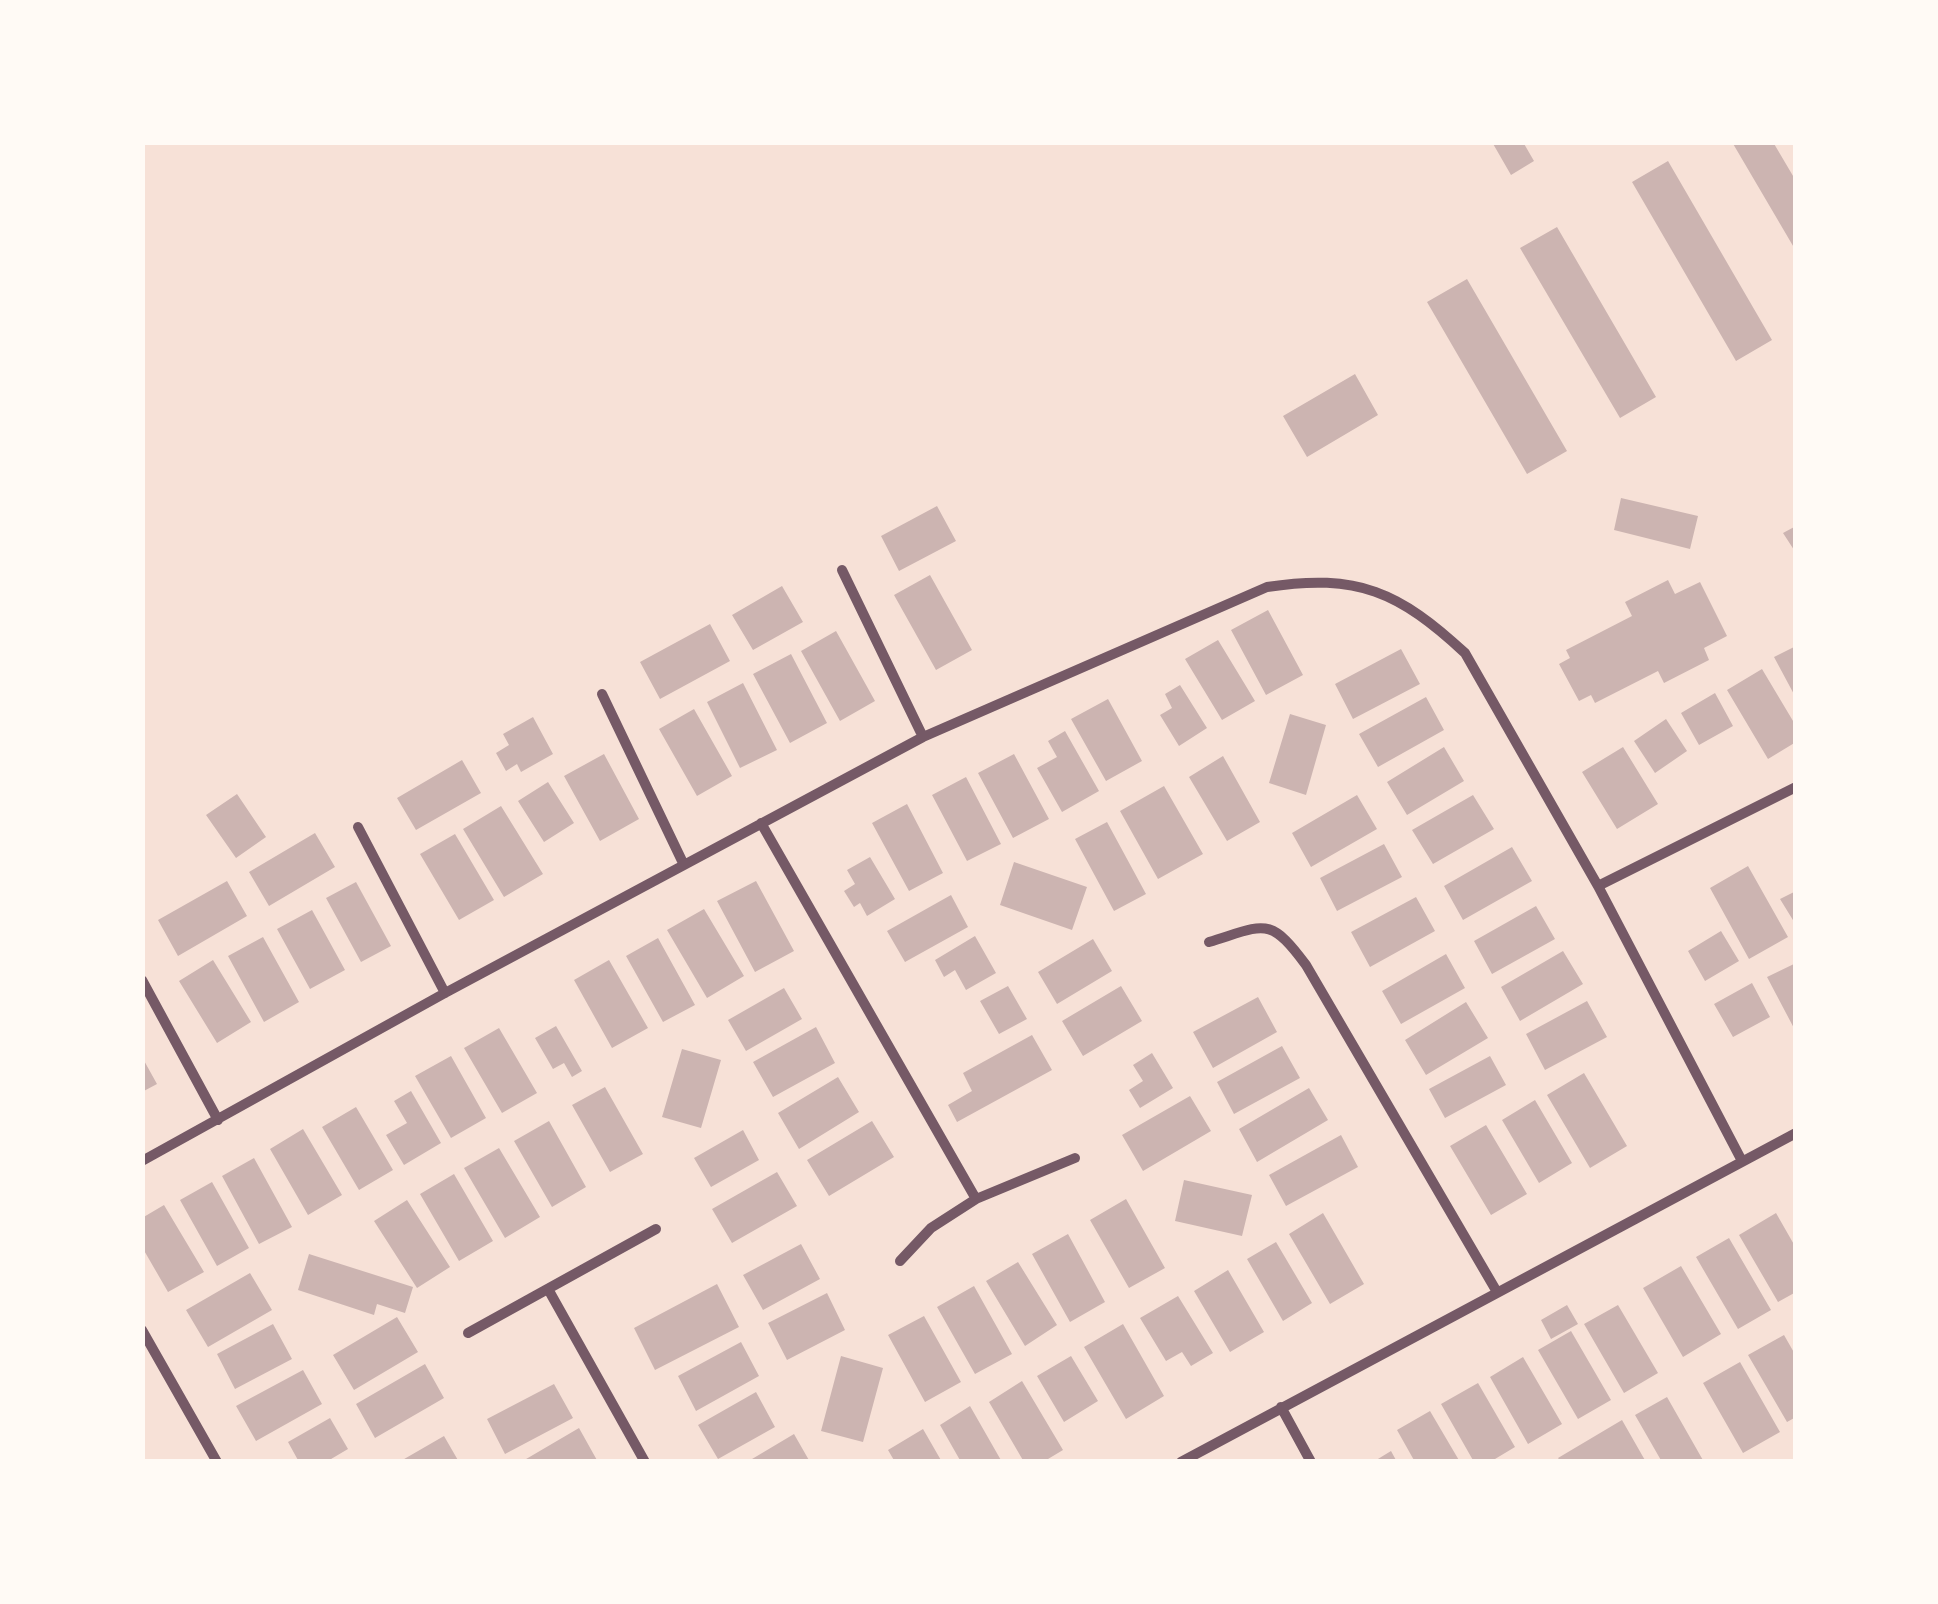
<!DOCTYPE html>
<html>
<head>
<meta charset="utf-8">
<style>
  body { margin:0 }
  #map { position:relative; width:1938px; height:1604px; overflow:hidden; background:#f7e1d7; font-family:"PT Sans",sans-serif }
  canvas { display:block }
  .frame { position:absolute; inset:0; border:145px solid #fffaf5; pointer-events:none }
</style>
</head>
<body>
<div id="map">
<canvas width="1938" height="1604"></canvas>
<div class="frame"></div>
</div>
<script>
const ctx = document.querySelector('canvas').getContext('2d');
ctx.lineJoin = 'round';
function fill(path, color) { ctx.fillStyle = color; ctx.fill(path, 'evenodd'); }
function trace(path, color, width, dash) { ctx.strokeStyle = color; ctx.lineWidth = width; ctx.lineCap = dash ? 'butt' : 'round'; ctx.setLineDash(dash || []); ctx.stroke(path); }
const building = new Path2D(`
  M1492,142H1523L1534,161L1511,175Z
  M1732,142H1773L1796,181V251Z
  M1668,161L1772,340L1736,361L1632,182Z
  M1557,227L1656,397L1620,418L1520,248Z
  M1467,279L1567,451L1527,474L1427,302Z
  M1355,374L1378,415L1307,457L1283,416Z
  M1621,498L1698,516L1690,549L1614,530Z
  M937,506L956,541L899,571L881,536Z
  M1796,526V553L1783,533Z
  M930,575L972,650L936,670L894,595Z
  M1668,580L1675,594L1700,582L1727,636L1704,648L1709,660L1664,683L1658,671L1595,703L1591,695L1579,701L1559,664L1570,658L1566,650L1632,616L1625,602Z
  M782,586L803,622L753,650L732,615Z
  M1268,610L1303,675L1266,695L1231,630Z
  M710,624L730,661L660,699L640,662Z
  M836,631L875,701L840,721L801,651Z
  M1218,640L1255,701L1222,720L1185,659Z
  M1796,646V698L1774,657Z
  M1401,649L1420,684L1353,719L1335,684Z
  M791,654L827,723L790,743L753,674Z
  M1762,669L1796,726V742L1768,759L1727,690Z
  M743,683L777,750L740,768L707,702Z
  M1180,685L1207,728L1179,746L1160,715L1172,708L1165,694Z
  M1715,693L1733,726L1699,745L1681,713Z
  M1426,697L1444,730L1378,767L1359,734Z
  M1108,699L1142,761L1106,781L1071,719Z
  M694,709L732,776L697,796L659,729Z
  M1290,714L1326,725L1306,795L1269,783Z
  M533,717L553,754L521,772L517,764L506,771L496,753L509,745L503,734Z
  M1666,719L1687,751L1655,773L1634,741Z
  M1065,731L1099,791L1062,812L1037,768L1057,757L1048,741Z
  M1444,747L1464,781L1407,815L1387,782Z
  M1623,747L1658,804L1617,829L1582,772Z
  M604,754L639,819L600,841L564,776Z
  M1014,754L1049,819L1013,838L978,773Z
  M1223,756L1260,822L1227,841L1189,777Z
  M462,760L481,793L416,830L397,798Z
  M966,777L1001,844L967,861L932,795Z
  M548,782L574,823L544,842L518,801Z
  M1164,786L1203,854L1158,879L1120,811Z
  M237,794L266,837L236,858L206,815Z
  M1357,795L1377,829L1311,867L1292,833Z
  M1473,795L1494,829L1433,864L1412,830Z
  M907,804L943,873L909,891L872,823Z
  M501,806L543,874L504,897L463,829Z
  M1107,822L1146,894L1114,911L1075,839Z
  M315,833L335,867L269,906L249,872Z
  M455,834L494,900L459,920L420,854Z
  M1384,844L1402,877L1337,911L1320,878Z
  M1512,847L1532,881L1463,920L1444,886Z
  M870,857L895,899L867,916L860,903L854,907L844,891L855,884L847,870Z
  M1014,862L1087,887L1072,930L1000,905Z
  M1748,866L1788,937L1749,959L1710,888Z
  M227,881L247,916L178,956L158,920Z
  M756,881L794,951L755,972L717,901Z
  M356,882L391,946L361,962L326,898Z
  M1796,891V925L1780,899Z
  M951,895L968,927L905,962L887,931Z
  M1416,897L1435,931L1370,967L1351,932Z
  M1536,906L1555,939L1492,974L1474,941Z
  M704,909L744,976L707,998L667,930Z
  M312,910L345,970L310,989L277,929Z
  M1721,931L1739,961L1705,981L1688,951Z
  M975,936L996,973L966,990L955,970L944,977L935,960Z
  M263,937L299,1002L264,1022L228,956Z
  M658,938L695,1005L663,1022L626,956Z
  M1093,939L1112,971L1057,1004L1038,972Z
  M1563,951L1583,984L1520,1021L1501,987Z
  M1446,954L1465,988L1401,1024L1382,991Z
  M213,960L251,1022L217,1043L179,981Z
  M609,960L648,1028L612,1048L574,980Z
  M1796,963V1032L1767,977Z
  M1752,983L1770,1017L1733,1037L1714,1004Z
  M1008,986L1027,1019L999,1034L980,1001Z
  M1121,986L1142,1021L1083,1056L1062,1021Z
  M784,988L802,1019L746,1051L728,1020Z
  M1258,997L1277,1032L1213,1068L1193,1032Z
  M1587,1001L1607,1037L1545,1070L1526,1034Z
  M1466,1002L1488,1038L1426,1075L1405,1040Z
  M556,1026L582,1071L572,1077L564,1063L553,1069L535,1038Z
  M816,1027L835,1063L773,1097L753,1062Z
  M499,1028L537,1093L502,1113L464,1048Z
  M1032,1035L1052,1070L957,1122L948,1105L972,1091L963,1073Z
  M1282,1046L1300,1078L1234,1114L1217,1082Z
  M682,1049L721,1060L701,1128L662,1117Z
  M1152,1053L1173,1088L1140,1108L1129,1090L1143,1081L1133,1065Z
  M451,1056L486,1118L451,1138L415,1076Z
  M1490,1056L1506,1085L1445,1118L1429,1089Z
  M142,1057L157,1084L142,1092Z
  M1584,1073L1627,1146L1590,1168L1547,1095Z
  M838,1077L859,1112L799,1149L778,1113Z
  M605,1087L643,1154L610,1172L572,1105Z
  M1309,1088L1328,1120L1257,1162L1239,1129Z
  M411,1091L441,1143L404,1165L386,1135L407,1123L394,1101Z
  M1190,1096L1211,1131L1143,1171L1122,1135Z
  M1535,1100L1572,1163L1539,1183L1502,1120Z
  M356,1107L393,1170L359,1190L322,1127Z
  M549,1121L586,1187L552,1207L514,1141Z
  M872,1121L894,1157L829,1196L807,1160Z
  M1486,1125L1527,1194L1491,1215L1450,1146Z
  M303,1129L342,1195L308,1215L270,1149Z
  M743,1130L759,1160L711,1187L694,1158Z
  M1341,1135L1358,1167L1286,1206L1269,1175Z
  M499,1148L540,1217L505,1238L464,1168Z
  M254,1158L292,1227L259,1244L222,1176Z
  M777,1172L797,1206L732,1243L712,1209Z
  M454,1174L493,1241L459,1261L420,1194Z
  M1184,1180L1252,1195L1242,1236L1175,1221Z
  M212,1182L249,1248L217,1266L180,1200Z
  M1126,1199L1165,1268L1129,1288L1090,1220Z
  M407,1200L450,1267L417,1288L374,1221Z
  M164,1205L204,1272L168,1292L142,1247V1218Z
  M1323,1213L1364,1284L1330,1304L1289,1234Z
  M1776,1213L1796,1248V1292L1778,1302L1739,1235Z
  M1068,1234L1105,1302L1070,1322L1032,1254Z
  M1729,1238L1771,1310L1738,1329L1696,1257Z
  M1276,1242L1312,1303L1283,1321L1247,1259Z
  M801,1244L820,1279L763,1310L743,1275Z
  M309,1254L413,1287L405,1313L377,1304L374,1315L298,1290Z
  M1018,1262L1057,1325L1025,1346L986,1281Z
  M1681,1266L1721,1334L1683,1357L1643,1288Z
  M1228,1270L1264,1332L1230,1352L1194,1291Z
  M250,1273L272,1310L208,1347L186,1310Z
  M717,1284L739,1327L655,1370L634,1328Z
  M974,1286L1012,1354L975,1374L937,1307Z
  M827,1293L845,1330L787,1360L768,1323Z
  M1178,1296L1213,1353L1191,1366L1182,1352L1166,1361L1140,1318Z
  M1567,1305L1578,1324L1551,1339L1541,1320Z
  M1618,1305L1658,1373L1624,1393L1584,1324Z
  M924,1316L961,1382L925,1402L888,1335Z
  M397,1317L418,1352L354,1390L333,1355Z
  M273,1324L292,1359L235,1389L217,1354Z
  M1123,1324L1164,1396L1126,1419L1084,1347Z
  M1571,1331L1611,1400L1578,1419L1538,1350Z
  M1784,1335L1796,1356V1417L1787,1422L1748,1355Z
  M741,1342L759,1376L696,1411L678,1376Z
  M841,1356L883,1368L863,1442L821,1431Z
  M1071,1356L1098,1401L1064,1422L1037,1376Z
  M1523,1357L1562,1424L1528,1444L1490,1377Z
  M1740,1362L1780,1432L1743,1453L1703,1383Z
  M425,1364L444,1398L375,1438L356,1404Z
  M303,1370L322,1404L256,1441L236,1406Z
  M1022,1381L1063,1450L1043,1462H1024L989,1402Z
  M1478,1383L1515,1447L1490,1462H1474L1441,1404Z
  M554,1384L573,1418L505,1454L487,1419Z
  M756,1392L775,1427L718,1459L698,1425Z
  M1667,1397L1704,1462H1662L1635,1415Z
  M970,1406L1002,1462H961L940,1425Z
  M1430,1411L1460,1462H1415L1397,1430Z
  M330,1418L348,1449L326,1462H299L288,1442Z
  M1622,1420L1646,1462H1561L1558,1458Z
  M579,1428L598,1462H521Z
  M923,1429L942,1462H895L888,1450Z
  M794,1434L810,1462H747Z
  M444,1436L459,1462H399Z
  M1391,1451L1397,1462H1373Z`);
const minor = new Path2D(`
  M842,570L923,737
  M602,694L684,865
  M761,823L976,1199
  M358,827L445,993
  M1598,886L1796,787
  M1209,942C1265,925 1269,915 1306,965L1497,1292
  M142,980L218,1120
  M142,1161L445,993L923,737L1267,587C1358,573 1399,592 1465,653L1598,886L1742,1161
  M900,1261L931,1228L976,1199L1075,1158
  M548,1289L645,1462
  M142,1330L217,1462
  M468,1333L656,1229
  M1281,1407L1311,1462
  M1181,1462L1796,1133`);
fill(building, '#ccb4b1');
trace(minor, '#755966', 10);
</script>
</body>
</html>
